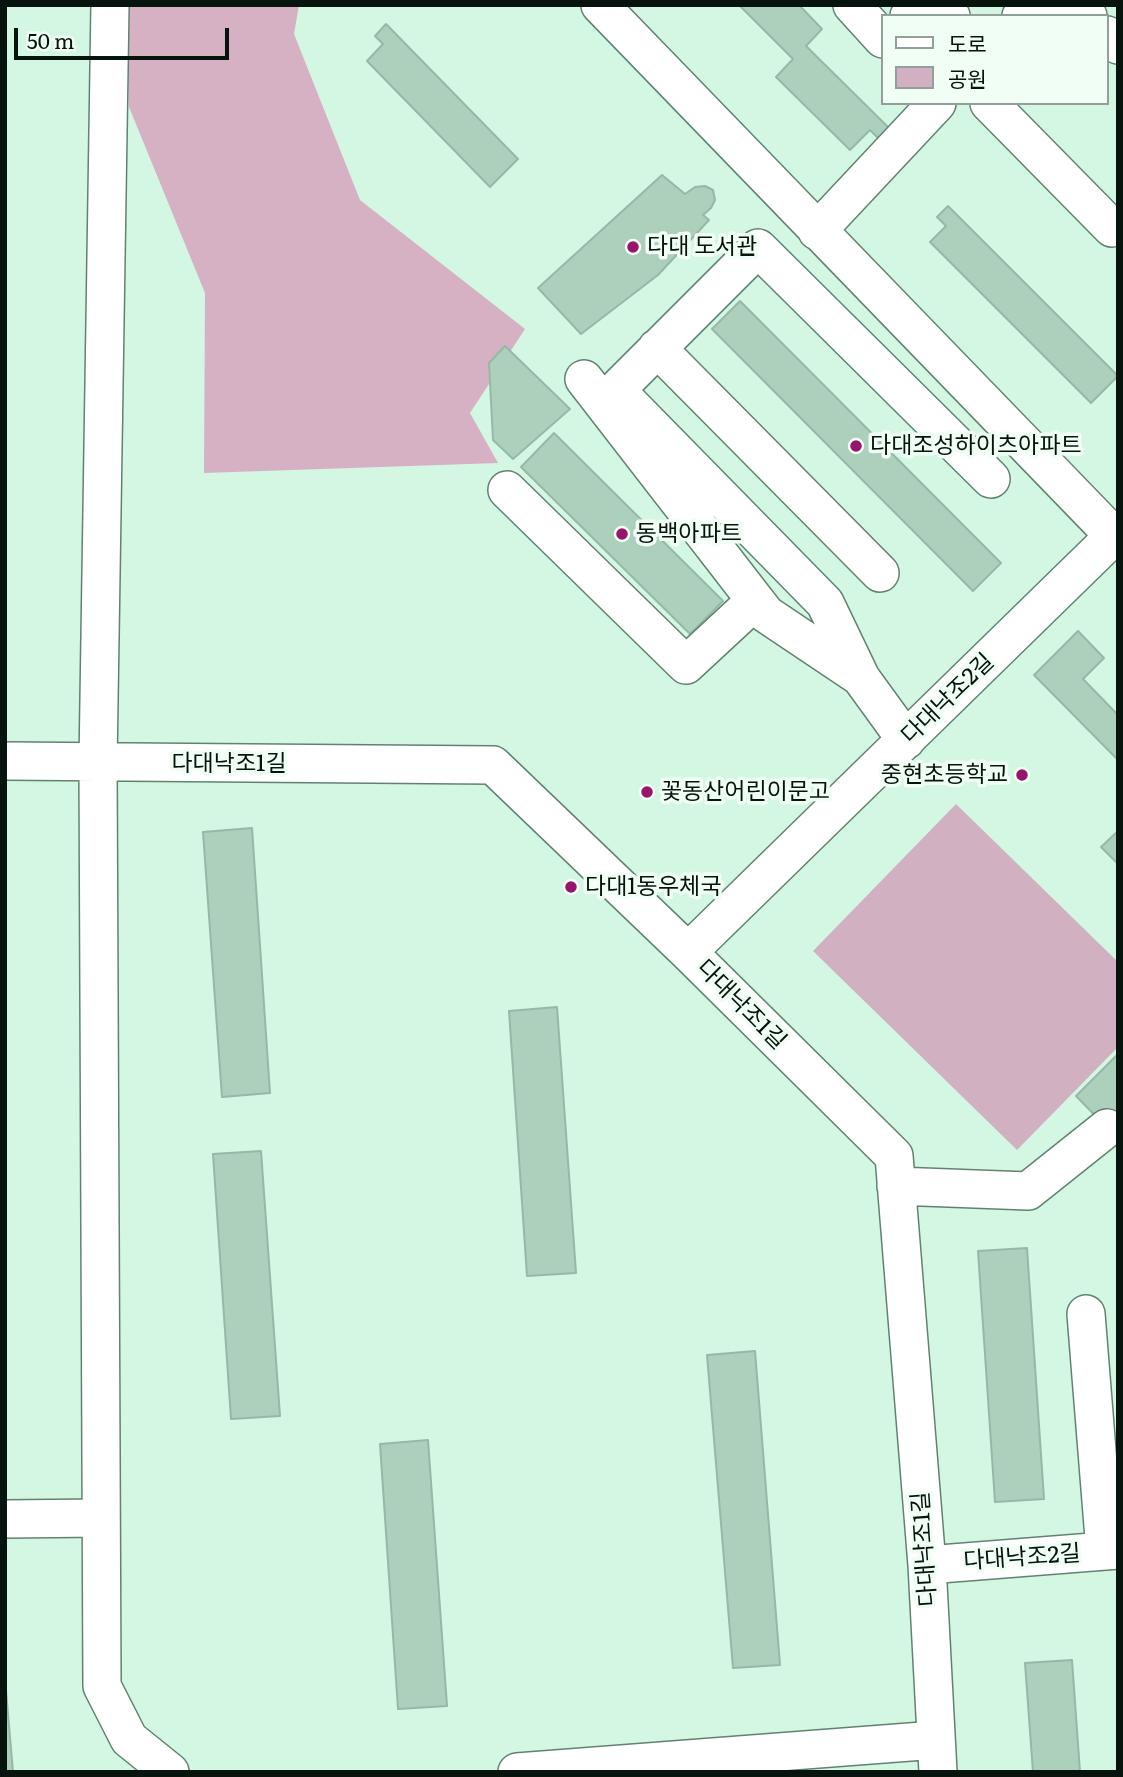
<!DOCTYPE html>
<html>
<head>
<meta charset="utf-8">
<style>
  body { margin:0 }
  #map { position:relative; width:1123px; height:1777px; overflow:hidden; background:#d3f7e3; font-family:Literata,"Noto Sans KR",serif }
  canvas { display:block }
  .frame { position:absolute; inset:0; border:7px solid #07140d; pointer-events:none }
  .legend { position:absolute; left:881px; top:14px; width:228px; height:91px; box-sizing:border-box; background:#f0fef6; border:2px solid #93a099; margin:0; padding:9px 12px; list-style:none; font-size:21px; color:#07140d }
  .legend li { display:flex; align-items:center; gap:14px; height:35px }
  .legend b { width:35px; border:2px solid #93a099 }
  .scale { position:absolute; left:14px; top:28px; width:215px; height:32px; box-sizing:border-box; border:4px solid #07140d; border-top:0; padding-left:9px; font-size:21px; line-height:24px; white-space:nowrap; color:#07140d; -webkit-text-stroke:5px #f0fef6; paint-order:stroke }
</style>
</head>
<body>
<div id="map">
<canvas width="1123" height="1777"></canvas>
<div class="frame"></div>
<ul class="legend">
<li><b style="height:9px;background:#fff"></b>도로</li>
<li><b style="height:19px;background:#d1b0c1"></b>공원</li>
</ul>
<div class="scale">50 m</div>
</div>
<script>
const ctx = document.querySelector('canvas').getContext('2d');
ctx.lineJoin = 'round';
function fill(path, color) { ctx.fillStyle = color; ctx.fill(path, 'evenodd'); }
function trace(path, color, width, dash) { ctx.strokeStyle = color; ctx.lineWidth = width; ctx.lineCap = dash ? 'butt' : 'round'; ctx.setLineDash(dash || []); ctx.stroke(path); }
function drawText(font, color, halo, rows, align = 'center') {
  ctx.font = font + ' Literata,"Noto Sans KR",serif'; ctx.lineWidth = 7; ctx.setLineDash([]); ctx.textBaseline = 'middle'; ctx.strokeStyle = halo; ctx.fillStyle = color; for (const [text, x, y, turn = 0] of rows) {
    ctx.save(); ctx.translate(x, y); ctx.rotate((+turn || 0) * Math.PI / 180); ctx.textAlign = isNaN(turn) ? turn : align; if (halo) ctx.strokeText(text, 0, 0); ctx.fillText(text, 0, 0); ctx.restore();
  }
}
const green = new Path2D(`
  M956,804L1118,962V1047L1017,1150L813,951Z`);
const forest = new Path2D(`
  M126,5H299L294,34L360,200L525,329L470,413L498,463L204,473L205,293L129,107Z`);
const building = new Path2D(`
  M739,5H799L822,29L806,46L891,130L881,141L870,130L850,150L776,77L793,59Z
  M386,24L518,159L490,187L367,61L383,44L375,36Z
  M662,175L685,194L695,187L705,186L713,190L715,200L711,208L703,215L709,220L658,275L581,334L538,288Z
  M948,206L1118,376L1091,403L930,242L946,226L937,217Z
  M740,301L1001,563L973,591L712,329Z
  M505,346L570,409L513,459L493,440L489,363Z
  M554,433L723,601L690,634L521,467Z
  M1078,631L1104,658L1083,679L1118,715V760L1034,675Z
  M252,828L270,1093L222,1097L203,832Z
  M1118,831V864L1101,847Z
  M557,1007L576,1273L527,1276L509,1011Z
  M1118,1054V1139L1076,1096Z
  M261,1151L280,1416L231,1419L213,1154Z
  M1027,1248L1044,1499L995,1502L978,1251Z
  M755,1351L780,1665L733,1668L707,1355Z
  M428,1440L447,1706L398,1709L380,1444Z
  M1072,1660L1080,1772H1033L1025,1663Z
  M5,1679L13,1772H5Z`);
const minor = new Path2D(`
  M110,5L98,763L102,1686L129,1739L170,1772
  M600,5L1118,540
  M852,5L883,39
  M941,5L951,16
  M1057,5L1088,16
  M909,16L920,5
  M1021,16L1031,5
  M1107,35L1118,45
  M989,103L1112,228
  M817,231L937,103
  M657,348L880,573
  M584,379L766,614L860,677
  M507,490L686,665L755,601
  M906,740L861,678L825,603L616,390L758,248L991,479
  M5,761L493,765L688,952L894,1156L927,1565L938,1772
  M688,952L1118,532
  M896,1186L1028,1191L1107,1128
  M1086,1314L1105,1551
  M5,1519L101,1518
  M927,1565L1118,1550
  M517,1772L936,1740`);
const markers = [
  [633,247,7,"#98156c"],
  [856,446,7,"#98156c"],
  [622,534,7,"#98156c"],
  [1022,775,7,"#98156c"],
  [647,792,7,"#98156c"],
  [571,887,7,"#98156c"]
];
const poiNames = [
  ["다대 도서관",647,247],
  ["다대조성하이츠아파트",870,446],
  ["동백아파트",636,534],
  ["중현초등학교",1008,775,"right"],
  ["꽃동산어린이문고",661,792],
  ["다대1동우체국",585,887]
];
const streetNames = [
  ["다대낙조2길",948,699,-44],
  ["다대낙조1길",229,764],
  ["다대낙조1길",741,1005,45],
  ["다대낙조1길",925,1549,-94],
  ["다대낙조2길",1022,1558,-4]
];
fill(green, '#d1b0c1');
fill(forest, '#d6b1c4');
fill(building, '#add0bd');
trace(building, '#96b8a6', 2);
trace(minor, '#628271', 40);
trace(minor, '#fff', 37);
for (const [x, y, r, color] of markers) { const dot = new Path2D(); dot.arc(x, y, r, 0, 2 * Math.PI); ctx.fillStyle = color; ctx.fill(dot); trace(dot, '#f0fef6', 2.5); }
drawText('23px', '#07140d', '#f0fef6', poiNames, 'left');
drawText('23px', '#07140d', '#f0fef6', streetNames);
</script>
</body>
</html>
